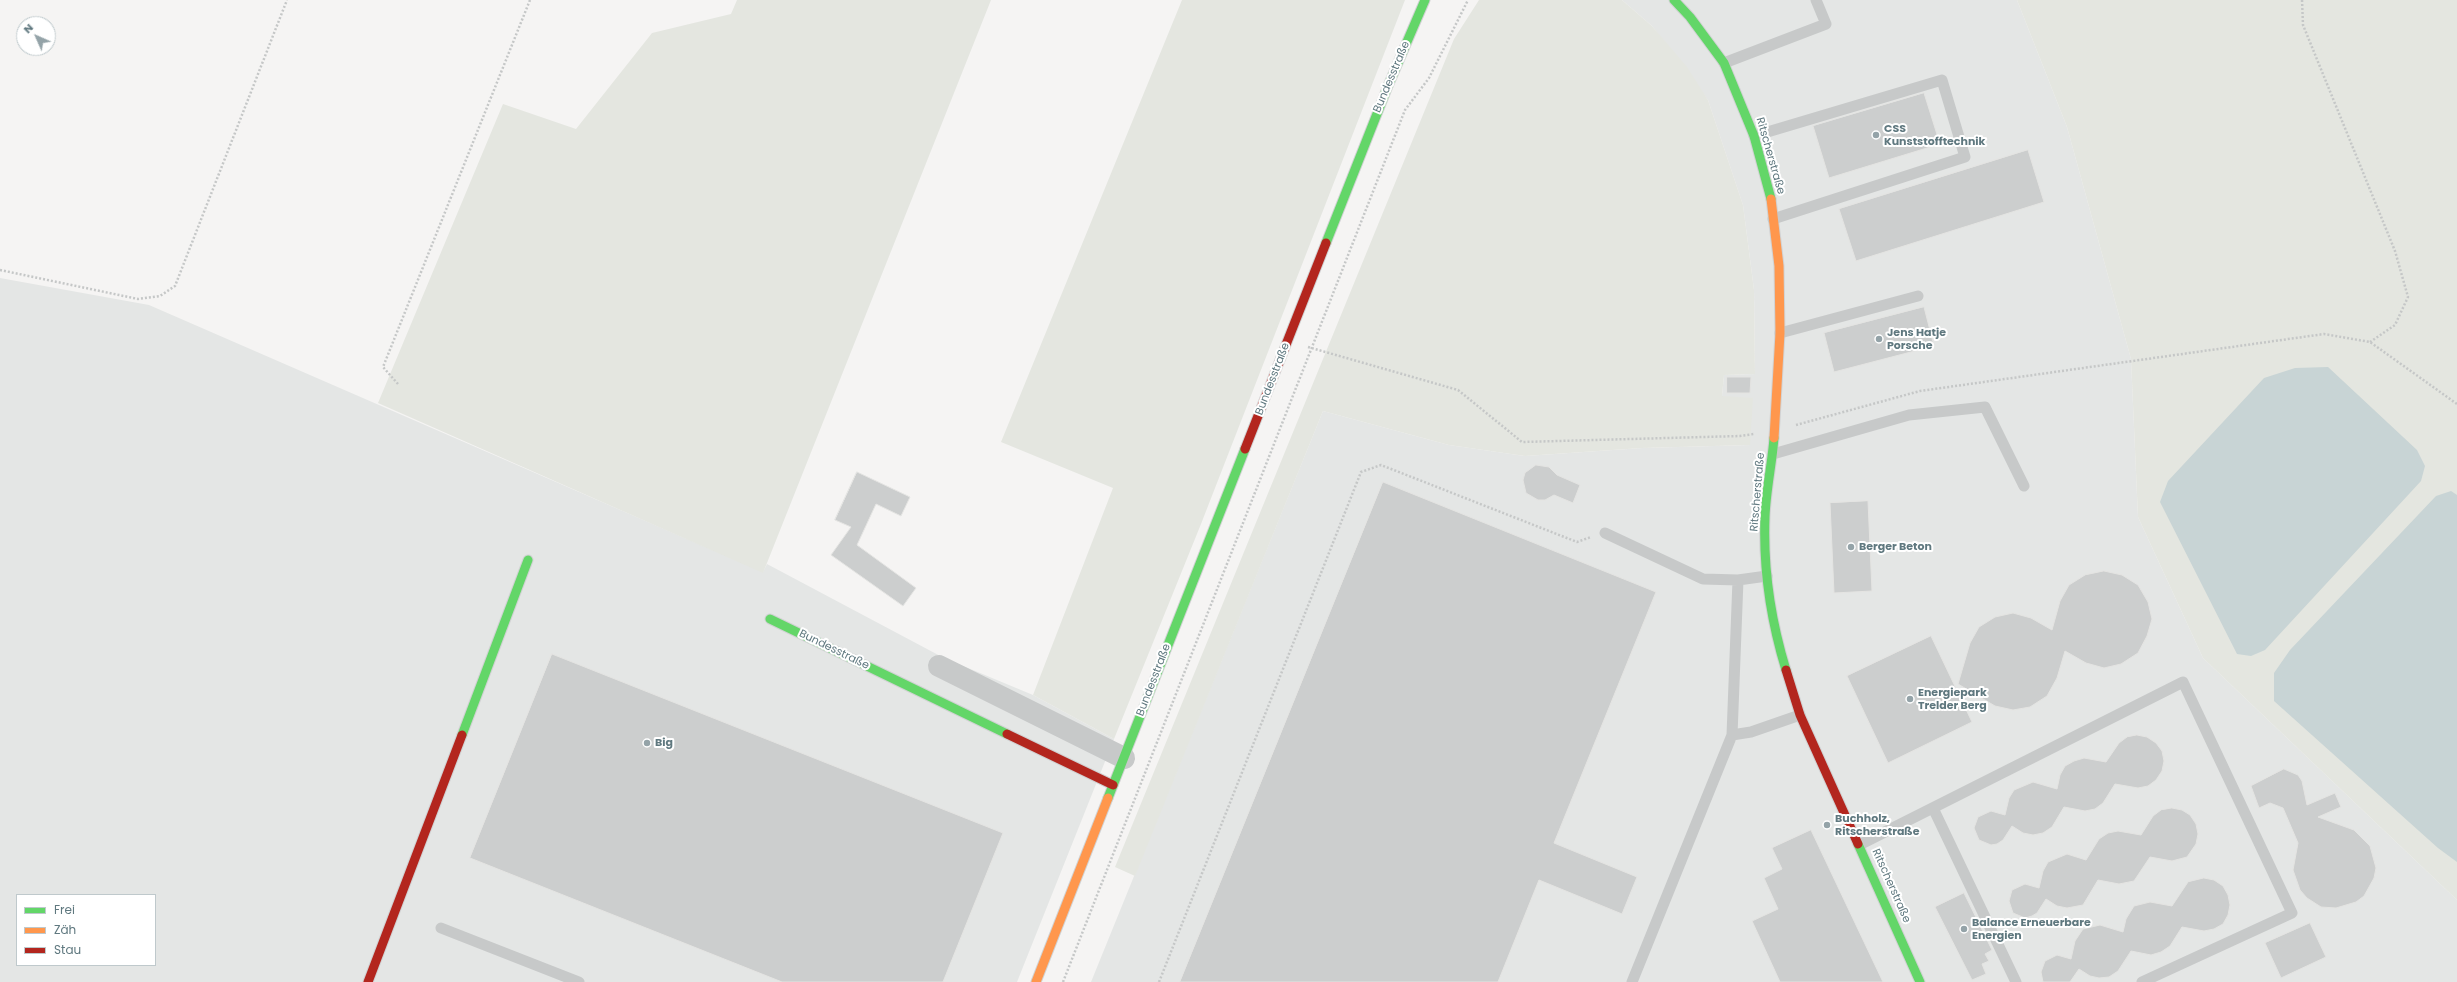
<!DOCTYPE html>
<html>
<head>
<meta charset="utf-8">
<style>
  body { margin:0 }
  #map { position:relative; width:2457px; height:982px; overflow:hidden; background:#f5f4f3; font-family:Poppins,sans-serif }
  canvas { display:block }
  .legend { position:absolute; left:16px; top:894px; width:140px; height:72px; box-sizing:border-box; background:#fff; border:1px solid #bfc9cc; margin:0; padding:5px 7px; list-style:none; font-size:12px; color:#5f787f }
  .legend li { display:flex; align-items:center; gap:8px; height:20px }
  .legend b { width:20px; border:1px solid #bfc9cc }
  .north { position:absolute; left:16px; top:16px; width:40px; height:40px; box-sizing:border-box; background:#fff; border:1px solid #bfc9cc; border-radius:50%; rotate:315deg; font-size:11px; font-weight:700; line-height:16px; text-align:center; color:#5f787f }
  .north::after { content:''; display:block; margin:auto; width:14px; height:18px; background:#94a3a8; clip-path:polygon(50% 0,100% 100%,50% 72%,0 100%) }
</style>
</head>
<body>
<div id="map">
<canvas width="2457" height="982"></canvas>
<ul class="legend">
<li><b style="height:5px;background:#63d668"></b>Frei</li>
<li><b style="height:5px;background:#ff974d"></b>Zäh</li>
<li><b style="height:5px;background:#b3261e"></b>Stau</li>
</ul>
<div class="north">N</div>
</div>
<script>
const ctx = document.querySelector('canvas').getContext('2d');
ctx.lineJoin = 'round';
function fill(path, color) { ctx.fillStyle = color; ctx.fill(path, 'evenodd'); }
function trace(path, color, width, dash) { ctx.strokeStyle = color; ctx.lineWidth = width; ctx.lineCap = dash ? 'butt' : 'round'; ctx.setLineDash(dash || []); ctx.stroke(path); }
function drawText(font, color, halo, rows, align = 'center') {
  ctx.font = font + ' Poppins,sans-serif'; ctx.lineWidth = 4; ctx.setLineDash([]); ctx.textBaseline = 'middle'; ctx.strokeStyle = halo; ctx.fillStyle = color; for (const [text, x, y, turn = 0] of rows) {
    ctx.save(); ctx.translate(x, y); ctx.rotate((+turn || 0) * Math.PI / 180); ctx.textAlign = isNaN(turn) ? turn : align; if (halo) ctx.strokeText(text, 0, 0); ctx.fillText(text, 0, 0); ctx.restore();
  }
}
const built = new Path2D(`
  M1622,0H2017L2067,127L2131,359L2138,517L2203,658L2457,900V982H1091L1323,411L1449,445L1525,456L1642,448L1750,445L1722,396L1724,375L1755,374L1754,290L1743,205L1708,100L1652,26Z
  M0,278L149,305L763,572L767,564L944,658L1033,695L1114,739L1017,982H0ZM17,895H155V965H17Z`);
const green = new Path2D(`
  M737,0H991L763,573L378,403L503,104L576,129L652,33L731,14Z
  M1182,0H1405L1201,524L1114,739L1033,695L1113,488L1001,442Z
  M1479,0H1622L1652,26L1687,67L1708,100L1743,205L1754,290L1755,374L1724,375L1722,396L1753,398L1750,445L1642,448L1525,456L1449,445L1323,411L1135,876L1115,867L1454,39Z
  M2017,0H2457V900L2203,658L2138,517L2131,359L2067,127Z`);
const water = new Path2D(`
  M2328,367L2417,450L2425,466L2421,481L2265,650L2251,656L2237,654L2160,502L2168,481L2264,378L2295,368Z
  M2451,491L2457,495V862L2438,848L2274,701V673L2290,650L2436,496Z`);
const building = new Path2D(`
  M1924,93L1940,144L1829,178L1813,126Z
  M2028,150L2044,202L1856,261L1839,209Z
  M1924,307L1934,346L1834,372L1824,333Z
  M1727,377H1751L1750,393H1727Z
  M1536,465L1549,467L1557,475L1580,485L1573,503L1554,495L1545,500H1538L1526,493L1523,480L1525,473Z
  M857,472L910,497L901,516L876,504L857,545L916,588L903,606L831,555L851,527L835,520Z
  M1383,482L1656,592L1554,843L1637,877L1622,914L1539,880L1498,982H1180Z
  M1868,501L1872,591L1834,593L1830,503Z
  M2104,571L2122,575L2138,585L2148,602L2152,619L2147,636L2138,653L2121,664L2104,668L2086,663L2065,651L2057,678L2047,696L2030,707L2013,710L1995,706L1958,684L1970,643L1979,627L1995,617L2013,613L2031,618L2052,630L2060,601L2069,585L2085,575Z
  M1931,636L1972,722L1888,763L1847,676Z
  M552,654L1003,833L943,982H782L470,858Z
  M2137,735L2147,737L2156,743L2162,751L2164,761L2162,771L2156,780L2148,786L2138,788L2115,784L2103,803L2095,809L2085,811L2064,807L2052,827L2043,833L2033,835L2023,833L2012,826L2003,840L1997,844L1991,845L1979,840L1974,828L1978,817L1991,811L2005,815L2009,798L2014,790L2033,782L2057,789L2060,775L2065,766L2074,761L2084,758L2106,762L2119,743L2127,737Z
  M2284,769L2298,775L2302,781L2307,805L2335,793L2341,807L2318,817L2354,830L2370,846L2376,868L2374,878L2364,896L2356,902L2336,908L2321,907L2307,898L2300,890L2293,870L2298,843L2283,808L2270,803L2259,808L2251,786Z
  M2172,808L2182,810L2190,815L2196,824L2198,834L2196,844L2187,857L2172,861L2150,857L2134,881L2119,884L2098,880L2083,905L2067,908L2057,906L2046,899L2037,913L2032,916L2025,918L2013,913L2009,901L2012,890L2025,884L2039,888L2043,871L2048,862L2067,854L2086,860L2099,839L2108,833L2118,831L2141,835L2153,816L2161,810Z
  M1811,830L1883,982H1780L1752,921L1778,909L1764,878L1782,869L1772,848Z
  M2204,878L2214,880L2223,886L2228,895L2230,905L2228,915L2223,924L2214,929L2204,931L2182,927L2170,946L2161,952L2151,955L2131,951L2118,971L2109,977L2099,978L2090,976L2079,969L2070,982H2043L2041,972L2045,961L2057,955L2071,959L2075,941L2083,929L2100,925L2123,932L2126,919L2134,906L2150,902L2172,906L2188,882Z
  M1964,893L1992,950L1985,954L1989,961L1982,964L1986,974L1972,980L1935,907Z
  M2310,923L2326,957L2281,978L2265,943Z`);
const path = new Path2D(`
  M2302,0L2303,25L2395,251L2408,297L2395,325L2370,342
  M0,270L138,299L160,296L175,286L287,0
  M1308,347L1458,390L1522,442L1740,436L1754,434
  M398,384L383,367L530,0
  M1796,425L1920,391L2324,334L2370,342L2457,404
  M1063,982L1405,110L1429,78L1468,0
  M1159,982L1361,472L1381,465L1577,542L1591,537`);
const lane = new Path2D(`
  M1724,63L1826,24L1816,0
  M1754,136L1942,80L1965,157L1773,219
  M1780,333L1918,296
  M1773,454L1909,415L1985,407L2024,486
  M1605,533L1703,579L1738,580L1767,576
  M1732,735L1751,732L1800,715
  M1933,808L2016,982
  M1859,845L2183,682L2292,913L2142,982
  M441,928L579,982
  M1632,982L1732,735L1738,580`);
const street = new Path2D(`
  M939,666L1124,758`);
const fast = new Path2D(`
  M1674,0L1690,17L1724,63L1754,136L1771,199
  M1326,243L1388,86L1425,0
  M1774,438C1772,464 1766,490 1765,517C1763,569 1771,621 1786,670
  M770,619L1007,734
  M462,735L528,560
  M1108,798L1245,449
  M1858,844L1920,982`);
const slow = new Path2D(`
  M1771,199L1779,266L1780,333L1774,438
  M1036,982L1108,798`);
const jam = new Path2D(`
  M1245,449L1326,243
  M1786,670L1800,715L1858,844
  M1007,734L1113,785
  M368,982L462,735`);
const markers = [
  [1876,135,4,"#94a3a8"],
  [1879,339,4,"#94a3a8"],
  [1851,547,4,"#94a3a8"],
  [1910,699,4,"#94a3a8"],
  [647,743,4,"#94a3a8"],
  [1827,825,4,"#94a3a8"],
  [1964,929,4,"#94a3a8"]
];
const streetNames = [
  ["Bundesstraße",1392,77,-67],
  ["Ritscherstraße",1770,156,74],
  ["Bundesstraße",1273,379,-69],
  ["Ritscherstraße",1758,492,-85],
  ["Bundesstraße",834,650,26],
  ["Bundesstraße",1154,680,-69],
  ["Ritscherstraße",1891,886,66]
];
const poiNames = [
  ["CSS",1884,129],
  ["Kunststofftechnik",1884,142],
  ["Jens Hatje",1887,333],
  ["Porsche",1887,346],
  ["Berger Beton",1859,547],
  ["Energiepark",1918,693],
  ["Trelder Berg",1918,706],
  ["Big",655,743],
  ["Buchholz,",1835,819],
  ["Ritscherstraße",1835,832],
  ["Balance Erneuerbare",1972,923],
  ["Energien",1972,936]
];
fill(built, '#e4e6e5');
fill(green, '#e4e6e0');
fill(water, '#c8d4d5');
fill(building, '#cccece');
trace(building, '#e4e4e2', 1);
trace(fast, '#d1d2d3', 11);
trace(slow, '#d1d2d3', 11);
trace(jam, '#d1d2d3', 11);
trace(path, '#c5c7c7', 2.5, [2, 2]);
trace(lane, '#c7c9c9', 11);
trace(street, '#c7c9c9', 22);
trace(fast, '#63d668', 9);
trace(slow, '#ff974d', 9);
trace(jam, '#b3261e', 9);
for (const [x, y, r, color] of markers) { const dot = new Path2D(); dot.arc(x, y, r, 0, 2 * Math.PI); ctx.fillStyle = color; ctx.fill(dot); trace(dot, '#fff', 1.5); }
drawText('11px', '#5f787f', '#fff', streetNames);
drawText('bold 11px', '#5f787f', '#fff', poiNames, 'left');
</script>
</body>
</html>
